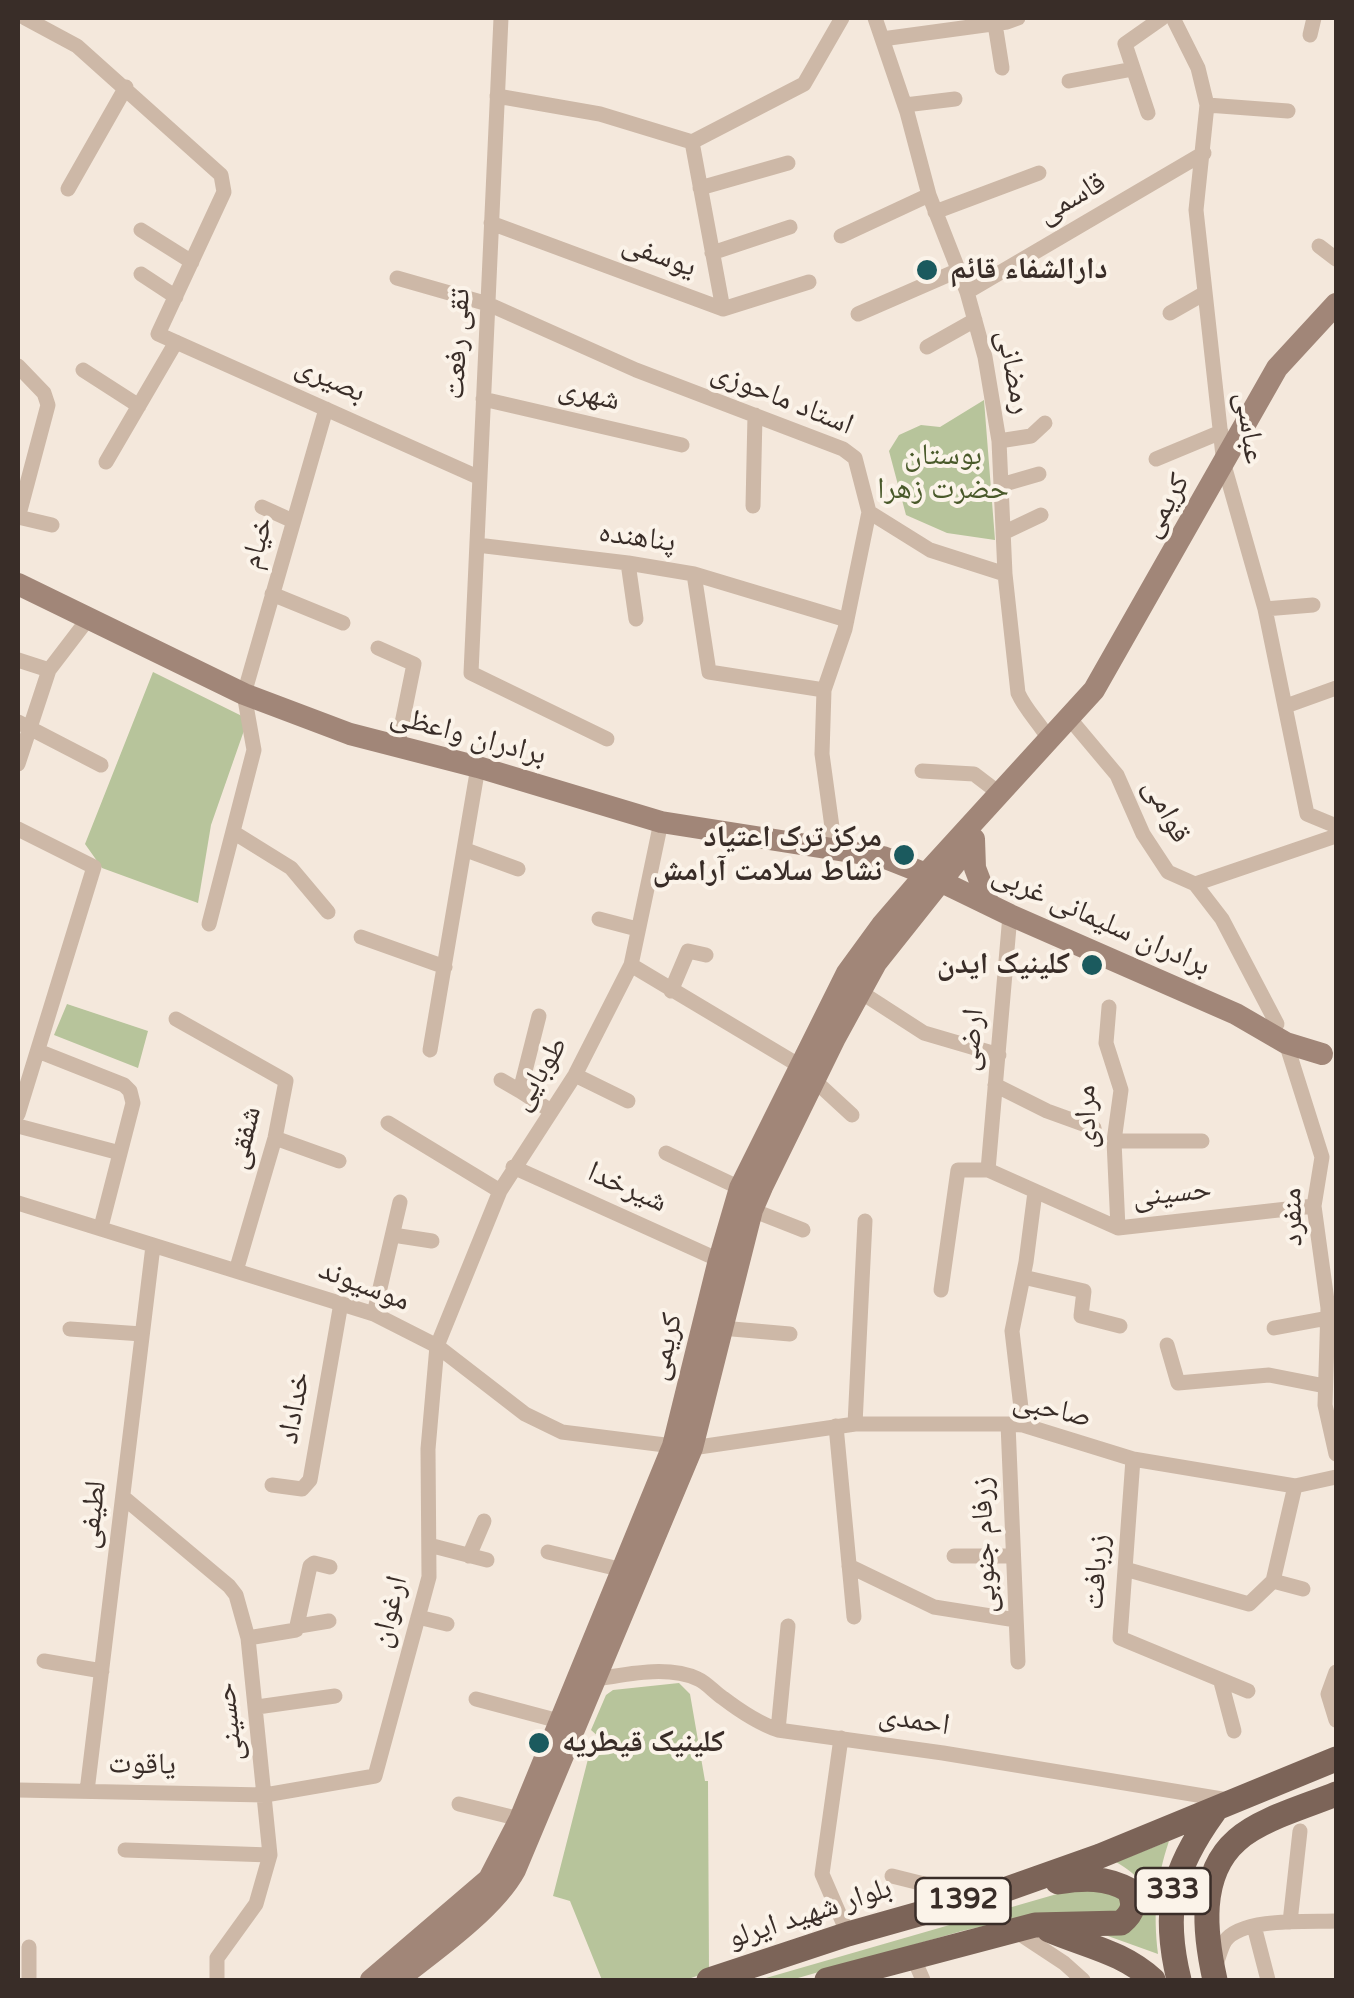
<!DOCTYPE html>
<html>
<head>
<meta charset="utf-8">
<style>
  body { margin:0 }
  #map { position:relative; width:1354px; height:1998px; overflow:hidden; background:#f4e8dc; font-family:"Varela Round",sans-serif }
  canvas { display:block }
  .frame { position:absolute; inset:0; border:20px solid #392d28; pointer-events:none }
</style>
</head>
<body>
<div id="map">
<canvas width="1354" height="1998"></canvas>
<div class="frame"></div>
</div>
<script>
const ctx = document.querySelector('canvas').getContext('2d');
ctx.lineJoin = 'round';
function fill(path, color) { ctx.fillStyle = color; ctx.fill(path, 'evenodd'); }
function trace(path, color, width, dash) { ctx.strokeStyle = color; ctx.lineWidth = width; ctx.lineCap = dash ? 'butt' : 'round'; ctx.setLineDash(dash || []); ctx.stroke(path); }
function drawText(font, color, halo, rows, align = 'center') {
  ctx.font = font + ' "Varela Round","Noto Naskh Arabic",sans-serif'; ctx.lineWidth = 8; ctx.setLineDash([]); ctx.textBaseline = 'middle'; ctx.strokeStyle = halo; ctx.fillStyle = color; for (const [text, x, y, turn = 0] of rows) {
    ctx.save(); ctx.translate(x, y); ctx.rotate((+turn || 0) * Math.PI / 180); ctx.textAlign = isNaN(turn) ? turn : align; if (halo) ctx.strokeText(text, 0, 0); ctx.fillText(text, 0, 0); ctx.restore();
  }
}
const green = new Path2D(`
  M984,400L995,540L947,533L906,515L889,451L899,435L921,425L940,427Z
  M153,672L248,719L211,825L198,903L102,868L85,844Z
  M67,1004L148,1031L138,1068L54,1035Z
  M679,1683L690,1694L705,1781H708L709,1972L685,1980H602L570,1901L553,1896L588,1759L595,1760L600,1738L591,1730L606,1695L613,1690Z
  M1169,1841C1156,1880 1153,1912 1158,1954L1094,1931L1142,1915C1150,1888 1139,1875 1116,1862Z
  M1095,1883L1124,1894L1119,1910L1111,1915H1033L962,1931L791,1980H759Z`);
const minor = new Path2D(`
  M25,18L77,46L221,175L224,192L158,334L480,478
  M501,18L471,673L607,739
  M875,18L907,112L929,195L967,292L985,357L999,441L1005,574L1018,693C1026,711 1040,723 1050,741
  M1173,18L1198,68L1207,105L1196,210L1224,465L1265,609L1307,814L1336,826
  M995,24L1002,68
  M1310,35L1314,18
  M882,39L1007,22L1018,18
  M1069,81L1133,69
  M497,96L600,114L692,142L804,84L842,18
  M905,105L955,99
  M1207,105L1288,111
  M1148,113L1125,44L1162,18
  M692,142L723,309
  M700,188L788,163
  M68,189L126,87
  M935,212L1039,173
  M491,223L723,309L809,282
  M141,230L192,262
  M841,236L929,195
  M1319,246L1336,259
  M712,253L790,227
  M141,274L176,297
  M397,278L488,304L636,370L843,449L855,458L869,512L845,629L824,690L822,754L835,849
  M967,292L1204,153
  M1170,313L1205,293
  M858,314L959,270
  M927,347L975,320
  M18,366L44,393L48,405L18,518
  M83,370L139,406
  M483,399L682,445
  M999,441L1031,436L1045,423
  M1156,459L1221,432
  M106,462L176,342
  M1001,485L1039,474
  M753,506L755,415
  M262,507L293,521
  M869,512L930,550L1005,574
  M18,517L52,525
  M1003,533L1041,515
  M477,545L628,563L694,574L847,620
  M628,563L636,619
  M694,574L709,672L824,690
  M272,594L343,623
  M1265,609L1313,605
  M378,648L414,664L397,748
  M18,660L49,670
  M1286,706L1336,688
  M1070,719L1117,775L1143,834L1168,872L1195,884L1222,919L1277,1024
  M18,722L101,765
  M18,764L49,670L88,619
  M922,771L974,774L999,793
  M18,829L94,867L18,1114
  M233,832L291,868L328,912
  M466,850L518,869
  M1195,884L1336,836
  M599,919L637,929
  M209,924L254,750L244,694L326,409
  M361,937L445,967
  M631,965L800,1066
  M671,991L688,951L706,955
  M859,991L924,1033L999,1055
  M1109,1007L1106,1043L1121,1090L1114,1141L1118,1228
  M539,1016L520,1091L551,1111
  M176,1019L286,1081L275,1138L236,1271
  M1286,1043L1322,1157L1314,1206L1328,1308L1325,1405L1336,1454
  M430,1050L478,767
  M38,1051L124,1085L130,1091L133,1103L101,1227
  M575,1075L628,1101
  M501,1080L520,1091
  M814,1080L852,1115
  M995,1085L1047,1111L1094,1128
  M388,1123L500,1191
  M18,1126L120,1153
  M275,1138L339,1161
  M1114,1141H1202
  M666,1153L740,1188
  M513,1167L719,1260
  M988,1170L1010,915
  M18,1203L374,1314L437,1346L525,1414L562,1432L673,1446
  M752,1210L803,1230
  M393,1235L432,1241
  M1023,1277L1084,1291L1081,1316L1120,1326
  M941,1290L958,1170H988L1118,1228L1314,1206
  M374,1314L400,1202
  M721,1328L790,1334
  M1274,1328L1328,1318
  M70,1329L142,1334
  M1167,1345L1178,1383L1269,1375L1325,1386
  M855,1424L865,1221
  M1008,1424L1018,1662
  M1023,1425L1012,1331L1026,1262L1035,1192
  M836,1426L854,1617
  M692,1448L855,1424H1008L1023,1425L1133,1459L1295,1486L1336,1477
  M1133,1459L1120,1638L1248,1691
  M272,1485L302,1489L310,1480L341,1303
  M123,1497L229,1586L236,1595L248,1638L270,1855L256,1904L217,1958V1980
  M429,1545L487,1560
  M548,1552L623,1570
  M469,1556L484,1521
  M954,1556H1013
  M849,1566L934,1607L1016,1620
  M1125,1569L1249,1604L1273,1581L1295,1486
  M1273,1581L1303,1589
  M418,1617L447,1624
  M299,1626L329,1621
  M248,1638L296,1630L310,1566L314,1563L330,1567
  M44,1661L102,1671
  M1336,1672L1328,1694L1336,1720
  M597,1679C627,1674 669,1665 698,1679C707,1683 715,1693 723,1698C740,1711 758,1723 778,1730L943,1753L1228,1800
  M1221,1682L1234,1731
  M476,1699L559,1721
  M257,1707L335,1696
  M778,1730L788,1626
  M841,1738L822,1874L848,1934
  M18,1790L265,1795L375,1776L429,1577L428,1449L437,1346L500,1191L575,1075L631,965L661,822
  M87,1791L153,1246
  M459,1804L520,1819
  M125,1850L270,1855
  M892,1876L924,1884L957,1903
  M1290,1922L1300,1831
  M1254,1926L1268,1980
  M1014,1930L1064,1963L1083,1980
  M913,1957L923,1980
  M1216,1964C1219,1957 1221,1947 1225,1941C1242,1917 1310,1922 1336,1921
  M29,1980V1947`);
const secondary = new Path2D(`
  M18,584L244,694L350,734L478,767L661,822L883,857L926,874
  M974,839L975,868L988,902
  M942,882L1010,915L1236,1014L1286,1043L1322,1054
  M371,1980L489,1879L520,1819L673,1446L719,1260L740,1188L847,973L882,925L926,874L1094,690L1277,368L1336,304
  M397,1980C433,1952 494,1909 515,1870L692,1448L752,1210L762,1187L835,1038L876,963L969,846`);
const primary = new Path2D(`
  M1049,1930C1086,1946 1123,1952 1153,1980
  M709,1980L848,1934L1004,1890L1100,1856L1336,1759
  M827,1980L1035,1925L1121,1923C1134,1912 1135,1905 1129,1890C1106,1877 1084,1878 1058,1882
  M1179,1980C1162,1910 1172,1870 1214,1812
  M1215,1980C1205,1935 1197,1875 1237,1840C1260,1819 1307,1806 1336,1794`);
const markers = [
  [927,270,12,"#1b5a5e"],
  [904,855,12,"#1b5a5e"],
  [1092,965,12,"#1b5a5e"],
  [539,1743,12,"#1b5a5e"]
];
const shields = [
  [1173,1891,75],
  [963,1901,95]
];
const shieldNames = [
  ["333",1173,1891],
  ["1392",963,1901]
];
const streetNames = [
  ["قاسمی",1072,199,-30],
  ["یوسفی",659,256,20],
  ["تقی رفعت",458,344,-87],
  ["رمضانی",1013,372,79],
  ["بصیری",330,380,24],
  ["شهری",589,395,13],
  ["استاد ماحوزی",782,399,22],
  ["عباسی",1249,428,82],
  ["کریمی",1166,506,-60],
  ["پناهنده",637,538,8],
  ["خیام",258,543,-74],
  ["برادران واعظی",468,736,15],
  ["قوامی",1166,811,62],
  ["برادران سلیمانی غربی",1101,921,24],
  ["ارضی",972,1040,-85],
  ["طوبایی",540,1074,-58],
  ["مرادی",1087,1117,-91],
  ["شفقی",245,1138,-76],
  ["شیرخدا",627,1188,24],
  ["حسینی",1172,1194,-6],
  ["منفرد",1293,1217,-91],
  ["موسیوند",364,1286,21],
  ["کریمی",666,1347,-76],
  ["خداداد",295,1408,-80],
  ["صاحبی",1052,1410,13],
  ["لطیفی",93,1515,-83],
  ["زرفام جنوبی",985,1545,-92],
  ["زربافت",1097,1572,-86],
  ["ارغوان",390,1612,-76],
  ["احمدی",914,1721,9],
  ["حسینی",230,1722,-96],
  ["یاقوت",142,1765,1],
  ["بلوار شهید ایرلو",810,1914,-18]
];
const poiNames = [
  ["دارالشفاء قائم",950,270],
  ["مرکز ترک اعتیاد",882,838,"right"],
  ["نشاط سلامت آرامش",882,872,"right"],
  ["کلینیک ایدن",1070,965,"right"],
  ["کلینیک قیطریه",562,1743]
];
const parkNames = [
  ["بوستان",943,456],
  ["حضرت زهرا",943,490]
];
fill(green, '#b7c49b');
trace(minor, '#cdb8a7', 15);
trace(secondary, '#a18678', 22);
trace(primary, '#7c6458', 25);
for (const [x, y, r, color] of markers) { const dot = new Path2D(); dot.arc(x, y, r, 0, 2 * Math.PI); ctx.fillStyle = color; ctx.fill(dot); trace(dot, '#fbf3e9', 4); }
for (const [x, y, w] of shields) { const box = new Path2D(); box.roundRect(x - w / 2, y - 23, w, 46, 8); ctx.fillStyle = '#fbf3e9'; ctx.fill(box); trace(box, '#392d28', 2.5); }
drawText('bold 28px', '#392d28', null, shieldNames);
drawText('30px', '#392d28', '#fbf3e9', streetNames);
drawText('bold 30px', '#392d28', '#fbf3e9', poiNames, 'left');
drawText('30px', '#49592a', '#fbf3e9', parkNames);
</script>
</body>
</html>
